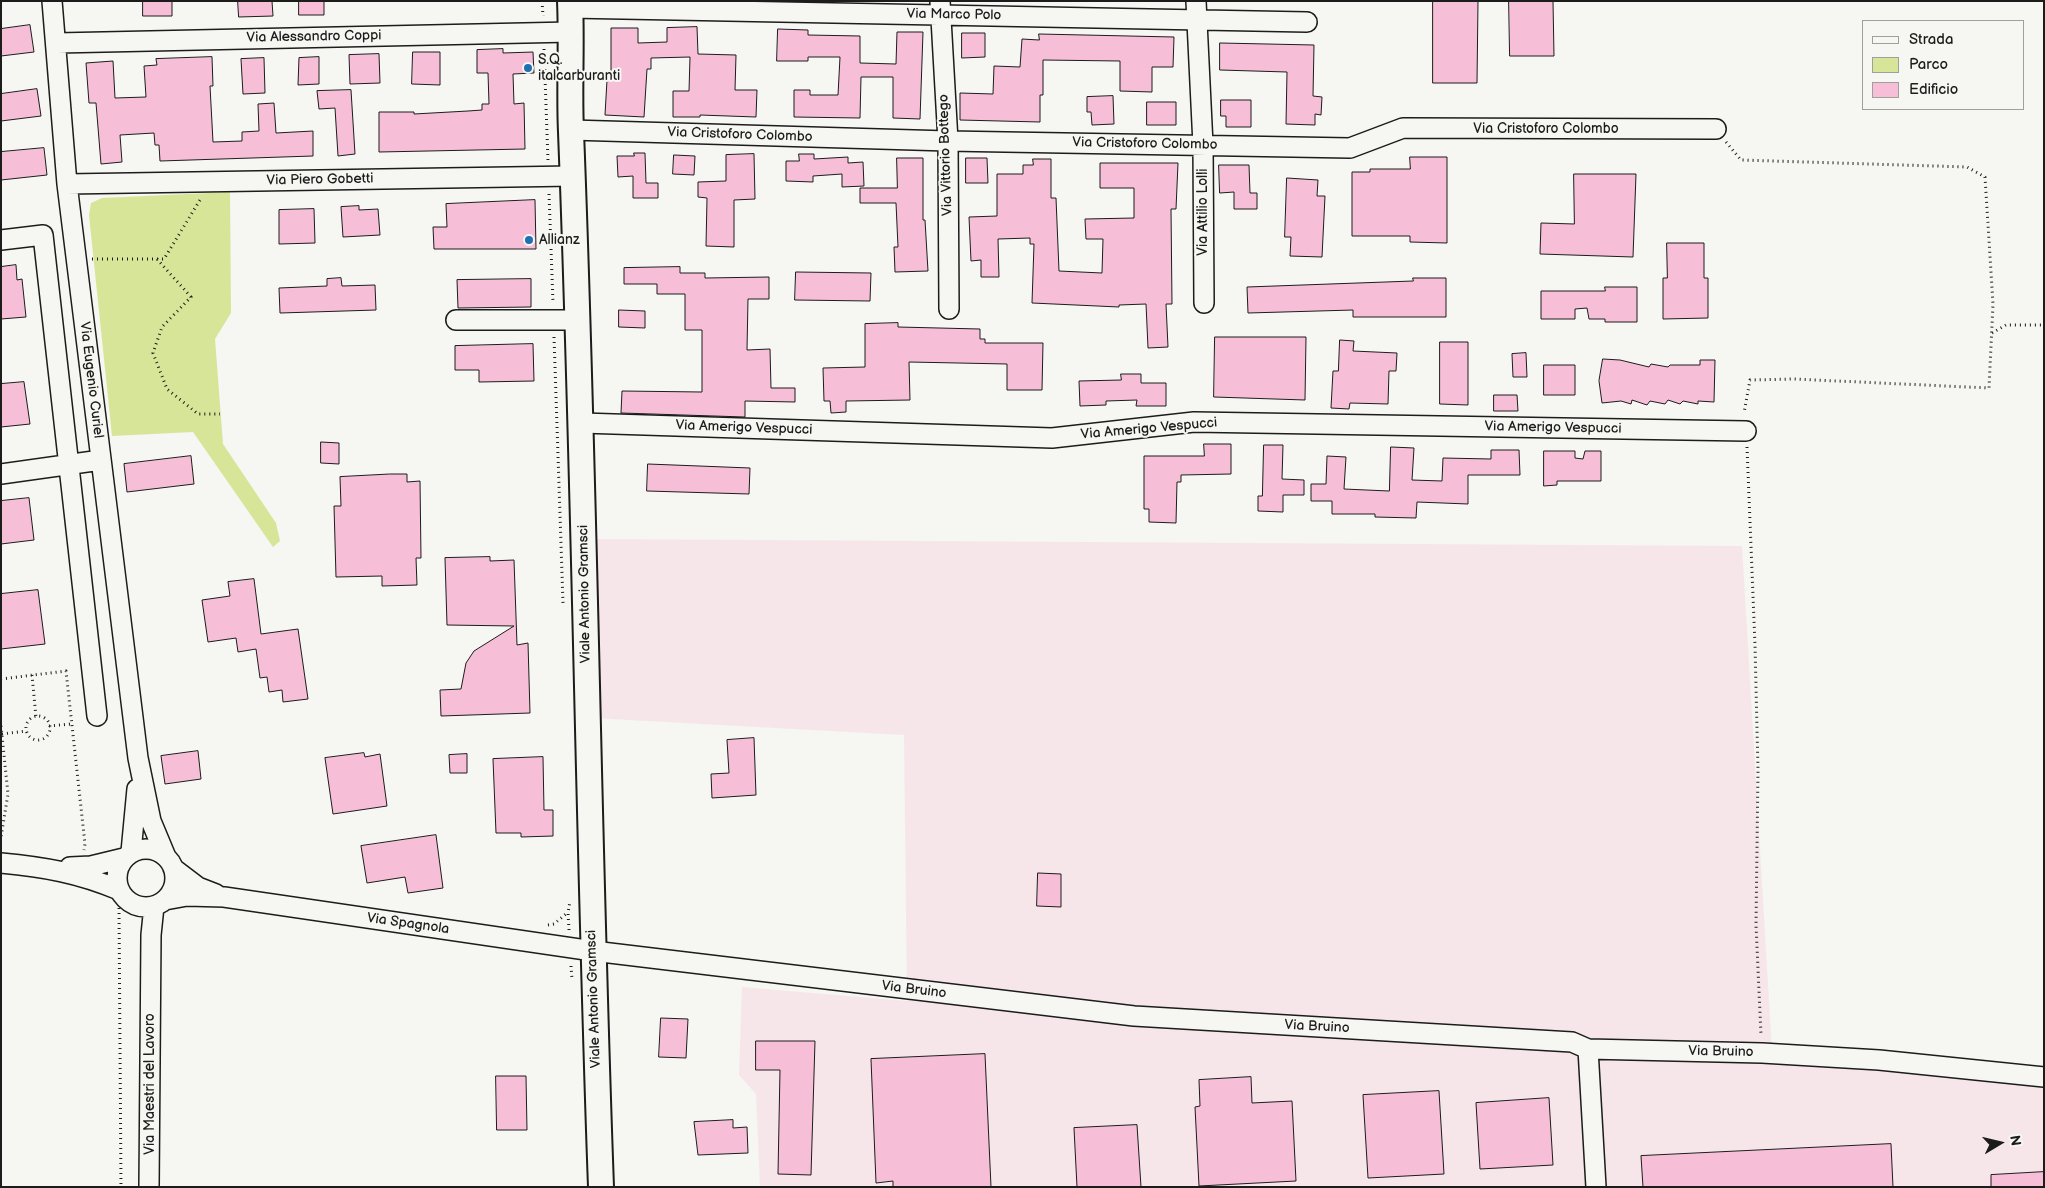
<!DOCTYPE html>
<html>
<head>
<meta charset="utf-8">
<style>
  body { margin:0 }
  #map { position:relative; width:2045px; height:1188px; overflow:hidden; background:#f6f6f2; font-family:"Balsamiq Sans",sans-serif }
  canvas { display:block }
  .frame { position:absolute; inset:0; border:2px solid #1c1c1c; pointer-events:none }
  .legend { position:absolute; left:1862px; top:20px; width:162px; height:90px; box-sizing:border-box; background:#f6f6f2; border:1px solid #9f9f9c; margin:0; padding:6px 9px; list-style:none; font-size:15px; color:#1c1c1c }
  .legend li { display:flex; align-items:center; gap:10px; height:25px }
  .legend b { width:25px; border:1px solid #9f9f9c }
  .north { position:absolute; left:1975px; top:1118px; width:50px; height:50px; -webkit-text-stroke:4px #f6f6f2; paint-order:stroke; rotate:81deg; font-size:14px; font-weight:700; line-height:20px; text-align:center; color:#1c1c1c }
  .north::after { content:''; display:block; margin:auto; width:18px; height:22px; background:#1c1c1c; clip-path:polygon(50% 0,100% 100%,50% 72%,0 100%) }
</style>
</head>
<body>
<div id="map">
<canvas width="2045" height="1188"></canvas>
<div class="frame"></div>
<ul class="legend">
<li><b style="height:6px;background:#f6f6f2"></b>Strada</li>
<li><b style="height:14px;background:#d7e598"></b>Parco</li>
<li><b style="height:14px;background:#f7bfd7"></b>Edificio</li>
</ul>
<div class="north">N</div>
</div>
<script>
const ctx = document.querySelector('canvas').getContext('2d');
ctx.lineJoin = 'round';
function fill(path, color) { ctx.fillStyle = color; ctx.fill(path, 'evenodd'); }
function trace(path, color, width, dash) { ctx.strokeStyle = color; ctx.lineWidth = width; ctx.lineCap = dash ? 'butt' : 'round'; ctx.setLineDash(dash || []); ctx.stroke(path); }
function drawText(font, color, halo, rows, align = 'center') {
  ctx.font = font + ' "Balsamiq Sans",sans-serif'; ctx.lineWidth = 4; ctx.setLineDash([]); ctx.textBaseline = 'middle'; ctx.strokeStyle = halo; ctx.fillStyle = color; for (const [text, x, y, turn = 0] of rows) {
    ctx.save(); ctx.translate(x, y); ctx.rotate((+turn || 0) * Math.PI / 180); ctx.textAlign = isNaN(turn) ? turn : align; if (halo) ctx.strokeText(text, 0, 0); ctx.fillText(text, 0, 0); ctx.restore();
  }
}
const built = new Path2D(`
  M591,539L1742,546L1772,1052L2044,1083V1187H760L756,1094L739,1075L742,987L907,1001L904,735L592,718Z`);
const green = new Path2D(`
  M230,192L231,313L215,339L223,444L276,523L280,541L273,547L193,432L112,436L89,215L91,203L102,198Z`);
const building = new Path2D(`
  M143,1H172V16H143Z
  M238,1H272L273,16L239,17Z
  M299,1H324V15H299Z
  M1433,1H1478L1477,83H1433Z
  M1509,1H1553L1554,56H1510Z
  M30,25L34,52L1,56V29Z
  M697,27L698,54L736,55L735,90H757L756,117L700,115V117H673V91H689L690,57L651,58V69H647L644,117L605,115L607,80H611V28H638V43L667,42V28Z
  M778,29L808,30V35L860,36V63L896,64L897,32H923L920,119L893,118V77H861L860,118L794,117V90H810V95H838L840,57H808V61H777Z
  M962,33H985V57L962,58Z
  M1039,34L1174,37L1173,67H1152V92L1120,91V61L1043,60V95H1040V122L960,120V93L993,94L994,66L1020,67L1022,39L1039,40Z
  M1220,43L1314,45L1313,96L1322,97L1321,115L1315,114V125L1286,124L1287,72L1220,70Z
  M503,49V53L533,52L534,73L513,74L514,104L524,103L525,149L379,152V112H414V114L468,111L482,110V104H489L488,73H477V50Z
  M413,52H440V85L412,84Z
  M379,54L380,83L350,84L349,55Z
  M212,57L213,86H210L213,142L242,141V132L259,131L258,104L274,103L276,133L313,131V156L160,161L159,145H155L154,133L120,135L122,162L101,164L96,103H89L86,63L113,61L115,98L146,97L144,66L157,65L156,59Z
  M319,57V84L298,85L299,58Z
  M264,58L265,93L243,94L241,59Z
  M37,89L41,116L1,121V94Z
  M351,90L355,154L338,156L335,108L319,109L317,91Z
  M1113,96L1114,124L1092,125L1091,112H1087V97Z
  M1221,100H1251V127H1226V116H1221Z
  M1147,102H1176V125H1147Z
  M44,148L47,175L1,180V152Z
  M634,153H645L646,183H658V198H633V176L618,177L617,156H634Z
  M754,154L755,199L734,200V247L706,246L707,198L698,197V182L726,181V155Z
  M799,154H814V159L848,157V163L863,162L864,186L842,187V174L813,176V182L786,181V161H799Z
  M674,155L695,156L694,175L673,174Z
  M1410,157H1447V243L1410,242V236H1352V172H1370V169H1410Z
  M897,158H923V220H925L928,271L895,272L894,247H898L896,203H860V188H897Z
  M966,158H987L988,183H966Z
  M1033,159H1051V198H1056L1059,271L1102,273L1103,239H1086L1085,219L1134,218V188H1100V163H1178L1176,209H1171L1172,304H1166L1168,347L1148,348L1146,304L1119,305V307L1032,303L1034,244H1030V238L998,239L999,277H981V260L971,261L969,217L997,216V174H1023V165H1033Z
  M1219,165H1249L1250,193H1257V209H1234V192L1220,193Z
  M1574,174H1636L1633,257L1540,254L1541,223L1574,224Z
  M1287,178L1318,180L1317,196H1325L1322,257L1290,256L1291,237H1285Z
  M535,200L536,249H434L433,227H447L446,204Z
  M359,206V210L378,209L380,235L343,237L341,207Z
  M314,209L315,243L279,244V210Z
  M1667,243H1704V278H1708V318L1663,319V278H1667Z
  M16,265L17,280L22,279L26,317L1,319V267Z
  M680,267V273H705V278L769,277V299H748L747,350L770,349L771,388H795V402L745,401V417L621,413L622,391L702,392V330H685V294H657V284H624V268Z
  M796,272L871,273L870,301L795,300Z
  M341,278L342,286L375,285L376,310L280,313L279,288L327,286V279Z
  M1413,278H1446V317H1353V310L1248,313L1247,287L1413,281Z
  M531,279V307L458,308L457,280Z
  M1605,287H1637V322H1605V319H1589L1587,308L1575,309V319H1541V291H1605Z
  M619,310L645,311V328L619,327Z
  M898,323V327L980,329V339H985V343H1043L1042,390H1007V364L909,362L910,400L846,401V412L831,413L830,401H824L823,368L865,367V324Z
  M1215,337H1306L1305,400L1214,397Z
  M1340,340L1354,341L1353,351L1397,353L1396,371H1389L1388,404L1350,403L1349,409L1331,408L1333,371H1338Z
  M1440,342H1468V405L1440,404Z
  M533,344L534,381L479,382V370H455V346Z
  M1526,353L1527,377H1513L1512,354Z
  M1603,359L1620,360L1649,367L1651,364L1668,367L1670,365H1700V360H1715L1714,402L1698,401V404L1683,401L1680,404L1668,400L1665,404L1650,401L1647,405L1632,400L1631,404L1621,401L1602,403L1599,381Z
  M1544,365H1575V395H1544Z
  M1121,374H1141V383H1166V406H1136L1137,400L1106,401V405L1080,406L1079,381L1121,380Z
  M24,382L30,424L1,427V384Z
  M1494,395H1517L1518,411H1494Z
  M321,442L339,443V464L321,463Z
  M1204,444H1231V474L1181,475V482H1177L1176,523L1149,522V509H1144V456H1204Z
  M1264,445H1283L1282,479L1304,480V495H1283V512L1258,511V496H1262Z
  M1391,447L1414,448L1412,480L1442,481L1443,458L1491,459V450H1519L1520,475H1468V504L1417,502L1416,518L1375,517V514H1332V501H1311V484H1326L1327,456L1346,457L1344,489L1389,491Z
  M1544,451H1575V458L1583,459L1585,451H1601V481H1557V485L1544,486Z
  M191,456L194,484L127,492L124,464Z
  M648,464L750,468L749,494L647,491Z
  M390,474H407V482L420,481L421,558H416L417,585L382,586V576L336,577L334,506H341L340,477Z
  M29,498L34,540L1,544V501Z
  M490,557V561L514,560L517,645L528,643L530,713L441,716L440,690L461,689L466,663L474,651L514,626L447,625L445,558Z
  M254,579L261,634L298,629L308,699L283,702L282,690L269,692L267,677L260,678L256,649L238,652L236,638L208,642L202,600L230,596L228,582Z
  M38,590L45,644L1,649V594Z
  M754,738L756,795L712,798L711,774L729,773L727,740Z
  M198,751L201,779L165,784L161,756Z
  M364,753L365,757L380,754L387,806L333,814L325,758Z
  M467,754V773H450L449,755Z
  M543,757L544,810H553V836L521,837V833H496L493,759Z
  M436,835L443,888L408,893L405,877L367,883L361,846Z
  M1038,873L1061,874V907L1037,906Z
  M661,1018L688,1019L686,1058L659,1057Z
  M756,1041H815L811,1175L778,1174L780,1070H756Z
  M985,1054L991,1187H893V1181L876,1183L871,1059Z
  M496,1076H526L527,1130H497Z
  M1251,1077L1252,1103L1292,1101L1296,1181L1199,1186L1195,1107L1200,1106L1199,1080Z
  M1439,1091L1444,1174L1368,1178L1363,1095Z
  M1549,1098L1553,1165L1480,1169L1476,1103Z
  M733,1120V1128L747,1127L748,1153L698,1155L694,1122Z
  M1137,1125L1141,1187H1077L1074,1128Z
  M1891,1144L1893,1187H1643L1641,1156Z
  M2044,1172V1187H1991V1175Z`);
const path = new Path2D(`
  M542,1L543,16
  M544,49L548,161
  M1726,142L1741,160L1967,167L1985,177L1993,304L1989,388L1794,379L1750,380L1744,413
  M549,194L553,303
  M92,259H164L200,200
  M157,259L191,297L162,327L153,353L167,389L198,414H220
  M1992,333L2006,325H2044
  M554,337L563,603
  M1747,447L1755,645L1758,770L1756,925L1761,1035
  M32,675L36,717
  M1,679L66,671L85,844L84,850
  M26 728a12 12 0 1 1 24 0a12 12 0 1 1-24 0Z
  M1,726L8,794L1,837
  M49,726L71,724
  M2,734L26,731
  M119,908L121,1187
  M548,925L554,924L567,913
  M569,930L568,913L570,901
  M571,966L572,979`);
const minor = new Path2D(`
  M52,1L67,184L138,758L151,821L166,857
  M940,1L948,141L949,309
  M1196,1L1203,145L1204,303
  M570,8L1307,22
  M57,43L571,32
  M571,130L948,141L1350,148L1403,128L1716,129
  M67,184L573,176
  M1,240L43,235L97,716
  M456,320H578
  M582,423L1052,438L1194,422L1746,431
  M1,474L101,460
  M117 878a29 29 0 1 1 58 0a29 29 0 1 1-58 0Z
  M131,852L137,789
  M1,863C44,867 79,873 119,890
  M70,867L91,866L124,858
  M173,868L198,887L216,894
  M165,900L187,896L224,897L593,951L1134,1016L1572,1042L1588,1049L1762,1053L1879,1060L2044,1077
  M1588,1049L1596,1187
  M149,1187L151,935L154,906`);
const tertiary = new Path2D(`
  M570,1C572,45 569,89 571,132C585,484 588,835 601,1187`);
const markers = [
  [528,68,5,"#1f6fb2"],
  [529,240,5,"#1f6fb2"]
];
const streetNames = [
  ["Via Marco Polo",954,15,1],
  ["Via Alessandro Coppi",314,37,-1],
  ["Via Cristoforo Colombo",1546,129],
  ["Via Cristoforo Colombo",740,135,2],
  ["Via Cristoforo Colombo",1145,144,1],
  ["Via Vittorio Bottego",946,155,-92],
  ["Via Piero Gobetti",320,180,-1],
  ["Via Attilio Lolli",1203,212,-90],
  ["Via Eugenio Curiel",91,380,83],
  ["Via Amerigo Vespucci",744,428,2],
  ["Via Amerigo Vespucci",1553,428,1],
  ["Via Amerigo Vespucci",1149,429,-5],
  ["Viale Antonio Gramsci",585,594,-91],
  ["Via Spagnola",408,924,8],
  ["Via Bruino",914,990,7],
  ["Viale Antonio Gramsci",594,999,-92],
  ["Via Bruino",1317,1027,3],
  ["Via Bruino",1721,1052,1],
  ["Via Maestri del Lavoro",150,1084,-90]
];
const poiNames = [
  ["S.Q.",538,60],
  ["italcarburanti",538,76],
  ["Allianz",539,240]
];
fill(built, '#f6e6ea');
fill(green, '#d7e598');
fill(building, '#f7bfd7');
trace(building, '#1c1c1c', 1);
trace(minor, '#1c1c1c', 22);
trace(tertiary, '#1c1c1c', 28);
trace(path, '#1c1c1c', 3, [1, 4]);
trace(minor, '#f6f6f2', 19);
trace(tertiary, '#f6f6f2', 24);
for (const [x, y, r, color] of markers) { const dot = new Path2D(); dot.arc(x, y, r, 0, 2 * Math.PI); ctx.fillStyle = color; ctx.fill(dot); trace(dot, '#f6f6f2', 2); }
drawText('14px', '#1c1c1c', '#f6f6f2', streetNames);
drawText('14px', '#1c1c1c', '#f6f6f2', poiNames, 'left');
</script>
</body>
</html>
